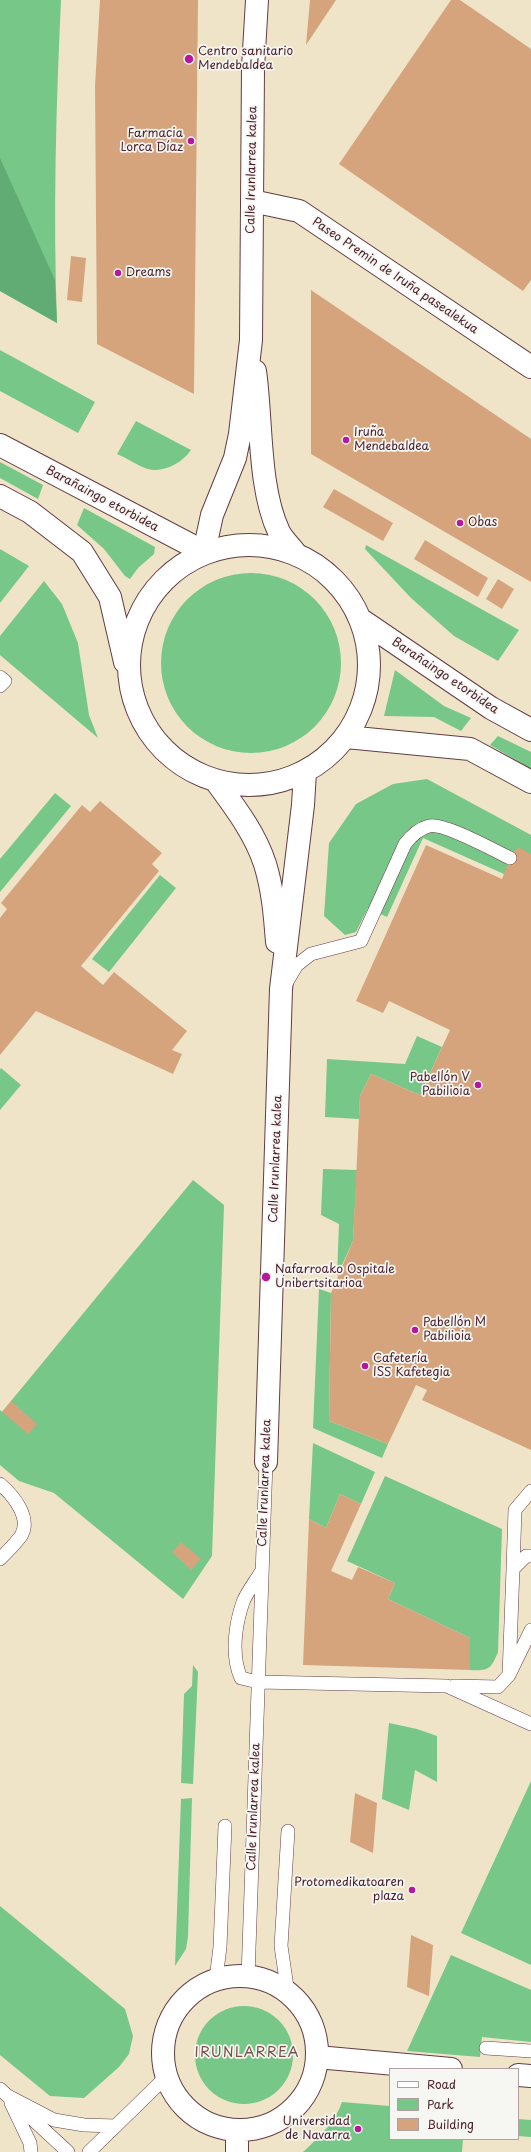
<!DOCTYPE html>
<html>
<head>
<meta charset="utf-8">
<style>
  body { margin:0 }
  #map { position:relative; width:531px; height:2152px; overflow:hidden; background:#efe4c8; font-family:"Playpen Sans",sans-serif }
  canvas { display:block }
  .legend { position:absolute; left:389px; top:2068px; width:130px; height:72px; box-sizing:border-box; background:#f6f6f2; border:1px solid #b1a0a2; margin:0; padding:5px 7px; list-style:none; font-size:12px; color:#4a1f2b }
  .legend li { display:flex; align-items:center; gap:8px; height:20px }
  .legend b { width:20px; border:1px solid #b1a0a2 }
</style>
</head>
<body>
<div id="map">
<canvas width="531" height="2152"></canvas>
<ul class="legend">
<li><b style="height:5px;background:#fff"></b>Road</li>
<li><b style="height:11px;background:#77c788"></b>Park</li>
<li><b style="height:11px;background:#d5a47c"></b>Building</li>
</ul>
</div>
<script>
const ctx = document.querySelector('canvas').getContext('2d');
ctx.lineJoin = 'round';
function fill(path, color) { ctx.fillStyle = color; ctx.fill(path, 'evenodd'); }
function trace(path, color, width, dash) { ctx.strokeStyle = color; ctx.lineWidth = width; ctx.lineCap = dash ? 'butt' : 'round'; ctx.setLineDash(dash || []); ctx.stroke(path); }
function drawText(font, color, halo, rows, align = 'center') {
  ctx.font = font + ' "Playpen Sans",sans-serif'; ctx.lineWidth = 3.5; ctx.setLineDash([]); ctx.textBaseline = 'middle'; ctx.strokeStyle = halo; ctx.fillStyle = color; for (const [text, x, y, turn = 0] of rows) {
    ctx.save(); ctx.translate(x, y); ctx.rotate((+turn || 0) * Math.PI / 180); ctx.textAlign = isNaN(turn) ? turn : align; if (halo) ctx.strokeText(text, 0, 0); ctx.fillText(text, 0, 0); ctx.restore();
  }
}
const green = new Path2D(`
  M0,0H61C56,107 53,215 57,323L0,291Z
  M0,350L95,402L78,433L0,391Z
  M136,421L191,450C182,463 164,473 148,469C138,466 127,458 117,454Z
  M0,462L43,485L38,499L0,478Z
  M84,508L155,547L154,554L138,568L130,579L125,576L104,549L77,525Z
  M366,545L519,630L498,661L454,636L411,598L365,549Z
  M0,549L29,566L0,603Z
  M161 663a90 90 0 1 1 180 0a90 90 0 1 1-180 0Z
  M44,581L62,604L78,643L89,715L98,738L0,655V636Z
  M395,670L444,706L471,718L461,731L434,717L384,716Z
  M498,736L531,752V769L490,745Z
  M427,779L531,835V886L423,838L387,917L368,908L356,932L345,935L324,916L329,843L356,804L393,784Z
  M55,793L71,806L0,892V859Z
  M160,875L176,888L109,972L92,959Z
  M417,1036L442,1047L420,1095L371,1074L360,1096L359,1119L325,1117L327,1059L405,1064Z
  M1,1068L21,1085L0,1110V1070Z
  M323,1169L357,1170L353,1241L337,1276L339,1224L321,1215Z
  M193,1180L224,1205L212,1556L183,1599L54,1493L19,1481L0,1465V1410L2,1412Z
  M319,1289L331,1293L329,1421L388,1444L382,1458L313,1428Z
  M313,1443L375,1472L361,1504L340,1494L326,1528L309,1519Z
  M385,1476L502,1529L498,1652C491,1669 489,1671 470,1670V1638L388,1599L395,1583L347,1561Z
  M193,1665L198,1672L193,1784L181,1783L184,1694L192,1686Z
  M389,1723L417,1729L437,1736V1782L415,1770L409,1810L382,1799Z
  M531,1781V1965L461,1933Z
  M192,1798L188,1937L186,1949L175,1966L181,1799Z
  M0,1906L125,2009L133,2036L129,2054L119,2067L84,2098L50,2096L0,2055Z
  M451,1955L531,1990V2042L482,2037L480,2057L407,2051Z
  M195 2055a49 49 0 1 1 98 0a49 49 0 1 1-98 0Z
  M342,2102L390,2106V2139H463L462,2152H303C319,2137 335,2123 342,2102Z
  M518,2119L531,2120V2137L518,2136Z`);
const forest = new Path2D(`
  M0,158L55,280L57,323L0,291Z`);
const building = new Path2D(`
  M100,0H198L194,394L97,344L95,86Z
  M310,0H336L306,45Z
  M451,0H460L531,49V280L523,291L339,164Z
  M71,256L86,258L82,302L67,300Z
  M311,290L531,439V582L311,454Z
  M334,489L393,523L383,541L323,507Z
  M425,540L488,578L478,597L414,559Z
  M498,579L514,589L502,609L486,599Z
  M100,801L162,853L152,864L159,871L81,966L103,985L114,972L187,1031L172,1050L182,1054L173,1074L36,1011L0,1055V918L7,909L1,903L82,805L90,812Z
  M426,845L502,879L510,858L518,847L531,854V1450L422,1400L427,1390L416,1385L388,1444L329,1421L331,1293L353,1241L360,1096L371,1074L420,1095L450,1030L389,1001L383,1013L356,1001Z
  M11,1401L37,1424L28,1434L2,1412Z
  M340,1494L361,1504L331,1571L352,1580L358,1567L395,1583L388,1599L470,1638V1670L303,1665L309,1519L326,1528Z
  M181,1542L201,1559L191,1570L172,1552Z
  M355,1793L377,1803L373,1853L350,1842Z
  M411,1935L433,1945L429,1996L407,1987Z`);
const service = new Path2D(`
  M0,677L5,681L0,686
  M285,985L297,965L311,954L361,941L405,844C411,836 418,829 429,826C443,822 495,851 510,858
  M0,1484C13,1495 32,1518 21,1536C15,1544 7,1552 0,1559
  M531,1556H526L513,1569L509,1675L531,1630
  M513,1569L515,1510L531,1491
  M261,1572C255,1582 247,1592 243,1602C235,1625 231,1656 241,1678L258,1682L447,1686L531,1724
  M454,1686L498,1687L509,1675
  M248,1977L266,1462
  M216,1979L220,1947L225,1826
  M288,1994L281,1946L288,1831
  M486,2048L531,2051
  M0,2089L68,2152
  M8,2096L54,2120L84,2125L116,2126
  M11,2103L30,2143L31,2152
  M89,2152L166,2077`);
const minor = new Path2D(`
  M252,201L299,211L531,367`);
const tertiary = new Path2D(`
  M255,371C262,420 258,488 279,532C283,540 291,547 296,554
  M204,552L212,515L235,458L240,434L251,340L253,68L257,0
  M317,2057L451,2069
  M518,2075L531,2076`);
const secondary = new Path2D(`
  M0,445L204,552
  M0,496L30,512L82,552L110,597L125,662
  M129 665a120 120 0 1 1 240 0a120 120 0 1 1-240 0Z
  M360,619L491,708L531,730
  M346,737L470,749L531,782
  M215,780C234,806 255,833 265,864C273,890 275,916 277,942
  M266,1462L281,989L303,805L305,772
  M163 2053a77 77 0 1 1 154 0a77 77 0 1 1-154 0Z
  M237,2152V2131`);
const markers = [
  [189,59,5,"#b5179e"],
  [191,141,4,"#b5179e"],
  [118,273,4,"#b5179e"],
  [346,440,4,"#b5179e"],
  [460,523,4,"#b5179e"],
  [478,1085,4,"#b5179e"],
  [266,1277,5,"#b5179e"],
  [415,1330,4,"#b5179e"],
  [365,1366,4,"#b5179e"],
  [412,1890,4,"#b5179e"],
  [358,2129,4,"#b5179e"]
];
const poiNames = [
  ["Centro sanitario",198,52],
  ["Mendebaldea",198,66],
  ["Farmacia",183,134,"right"],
  ["Lorca Díaz",183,148,"right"],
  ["Dreams",126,273],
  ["Iruña",354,433],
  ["Mendebaldea",354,447],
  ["Obas",468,523],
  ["Pabellón V",470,1078,"right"],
  ["Pabilioia",470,1092,"right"],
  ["Nafarroako Ospitale",275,1270],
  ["Unibertsitarioa",275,1284],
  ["Pabellón M",423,1323],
  ["Pabilioia",423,1337],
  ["Cafetería",373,1359],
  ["ISS Kafetegia",373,1373],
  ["Protomedikatoaren",404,1883,"right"],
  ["plaza",404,1897,"right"],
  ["Universidad",350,2122,"right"],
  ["de Navarra",350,2136,"right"]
];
const streetNames = [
  ["Calle Irunlarrea kalea",252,170,-89],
  ["Paseo Premin de Iruña pasealekua",395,276,34],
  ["Barañaingo etorbidea",102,499,28],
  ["Barañaingo etorbidea",445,676,34],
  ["Calle Irunlarrea kalea",276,1159,-88],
  ["Calle Irunlarrea kalea",265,1483,-88],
  ["Calle Irunlarrea kalea",254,1807,-88]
];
const quarterNames = [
  ["IRUNLARREA",247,2053]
];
fill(green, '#77c788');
fill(forest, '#61ac74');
fill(building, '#d5a47c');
trace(service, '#633d43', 14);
trace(minor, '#633d43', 24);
trace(tertiary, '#633d43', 24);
trace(secondary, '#633d43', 24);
trace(service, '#fff', 13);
trace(minor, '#fff', 22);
trace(tertiary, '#fff', 22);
trace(secondary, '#fff', 22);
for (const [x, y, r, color] of markers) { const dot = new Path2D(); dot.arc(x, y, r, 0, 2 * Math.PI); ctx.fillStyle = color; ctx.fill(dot); trace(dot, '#f6f6f2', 1.5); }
drawText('12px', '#4a1f2b', '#f6f6f2', poiNames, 'left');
drawText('12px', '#4a1f2b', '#f6f6f2', streetNames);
ctx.letterSpacing = '1px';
drawText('14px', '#7b4e47', '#f6f6f2', quarterNames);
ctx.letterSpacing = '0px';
</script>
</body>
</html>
